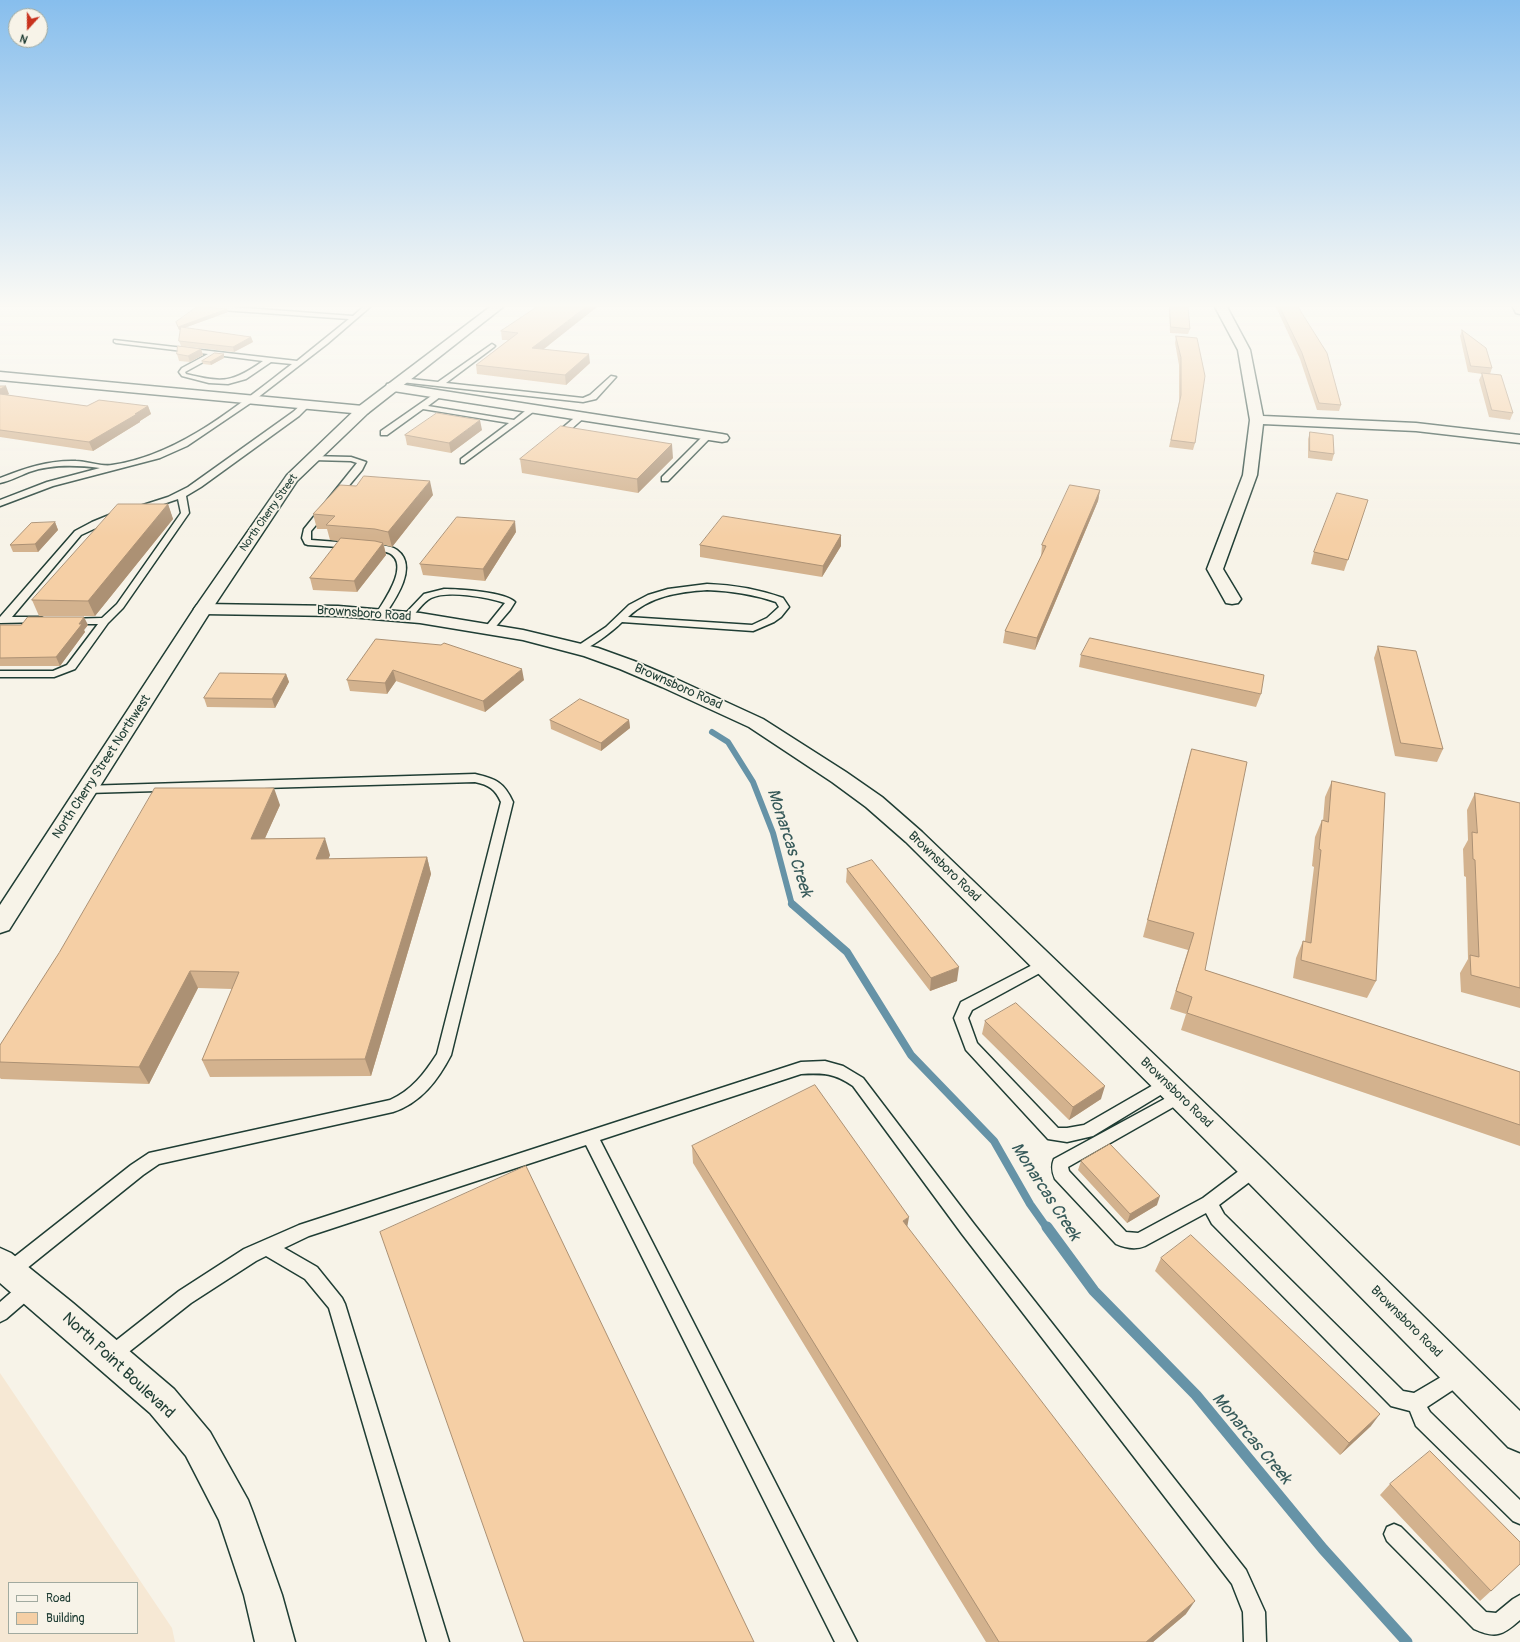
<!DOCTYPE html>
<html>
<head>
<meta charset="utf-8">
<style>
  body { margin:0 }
  #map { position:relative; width:1520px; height:1642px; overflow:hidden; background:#f7f3e8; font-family:Pangolin,sans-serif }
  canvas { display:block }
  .legend { position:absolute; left:8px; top:1582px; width:130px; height:52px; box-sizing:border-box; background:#f7f3e8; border:1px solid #a1aaa0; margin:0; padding:5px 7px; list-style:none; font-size:12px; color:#1f3d34 }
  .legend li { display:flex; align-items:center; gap:8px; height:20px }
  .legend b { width:20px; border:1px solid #a1aaa0 }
  .north { position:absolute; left:8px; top:8px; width:40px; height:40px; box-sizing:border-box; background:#f7f3e8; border:1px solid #a1aaa0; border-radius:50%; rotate:201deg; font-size:11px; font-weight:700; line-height:16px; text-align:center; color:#1f3d34 }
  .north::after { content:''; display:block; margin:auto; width:14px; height:18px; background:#c8321e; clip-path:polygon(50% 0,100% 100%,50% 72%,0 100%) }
</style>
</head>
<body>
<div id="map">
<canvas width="1520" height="1642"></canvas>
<ul class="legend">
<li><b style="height:5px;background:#f7f3e8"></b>Road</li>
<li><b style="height:11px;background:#f5cfa5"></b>Building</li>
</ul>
<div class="north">N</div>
</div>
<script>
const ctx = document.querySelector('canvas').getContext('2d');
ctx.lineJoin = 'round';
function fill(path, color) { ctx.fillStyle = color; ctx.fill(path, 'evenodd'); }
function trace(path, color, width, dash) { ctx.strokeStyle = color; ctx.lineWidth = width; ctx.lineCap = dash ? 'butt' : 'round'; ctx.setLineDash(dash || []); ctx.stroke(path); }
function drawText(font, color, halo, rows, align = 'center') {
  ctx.font = font + ' Pangolin,sans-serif'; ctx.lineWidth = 3.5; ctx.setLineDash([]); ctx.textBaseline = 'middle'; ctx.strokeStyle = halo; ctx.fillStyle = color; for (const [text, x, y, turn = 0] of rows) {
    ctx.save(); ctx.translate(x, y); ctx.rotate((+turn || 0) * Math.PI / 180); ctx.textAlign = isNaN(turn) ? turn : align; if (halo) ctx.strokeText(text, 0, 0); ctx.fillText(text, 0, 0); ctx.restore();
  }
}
const built = new Path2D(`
  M0,1373L172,1628L175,1642H0ZM9,1583H137V1633H9Z`);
const streamFar2 = new Path2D(`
  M712,732L728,742L753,782L773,833L792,905`);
const streamFar1 = new Path2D(`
  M792,904L847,952L911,1055L994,1141L1030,1204L1047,1228`);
const stream = new Path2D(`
  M1047,1227L1094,1291L1196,1395L1323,1549L1407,1642`);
const service = new Path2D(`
  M204,307H232L353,316L363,307H370L327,344L252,402L187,446L160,458L53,486L0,506V500L47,482L100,468C76,465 52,464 29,472C19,476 10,481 0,483V478C25,468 49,460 76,461C86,461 103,467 112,465C180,455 238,405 292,364L271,362L246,379L228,384L209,383L182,376L179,372L182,368L208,354L116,343L114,342V340L297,361L349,319L207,309ZM216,355L263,361C232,383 223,383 186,374L185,372Z
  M492,344L495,346L494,347L446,383L583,398L590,395L611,376L616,377L596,399L583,402L401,382L398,380L401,378L438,382Z
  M437,392H440L444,394L428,406L514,420L530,407H533L537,409L464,463H461V459L509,423L423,409L387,435H381V431Z
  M303,403H309L310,405L299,416L201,487L186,496L189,513L123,608L108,623L75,669L54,677H0V671H53L67,665L98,624H69L64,621L66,619L102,618L117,604L181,513L178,499L143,511L139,508L140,506L168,497L188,487L293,412Z
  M579,414H582L586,416L560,439H554V435Z
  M705,434H711L712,436L668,481H662V477Z
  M310,456L351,457L366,462L362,470L311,531V540L351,543L355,546L354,548L308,545L305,544L302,538L304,529L357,463L351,461L313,460L309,458Z
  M119,511L122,512L123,514L122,516L81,535L12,617H41L46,620L44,622L0,623V617L75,531L92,522Z
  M370,544C378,545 390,545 397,550C419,566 395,600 384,616L381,617L376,614C384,601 411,564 389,553C382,550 374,551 367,549L366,547Z
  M707,584C734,585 758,589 783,598L789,607L781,617L774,622L753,631L622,622C614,630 585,654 574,651L573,649L606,627L629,605L648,595L668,589ZM707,590C731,591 753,594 776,602L779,607L767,618L752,625L628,617C650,596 678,592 707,590Z
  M444,589C459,589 505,592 515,602L510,610L492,631L489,632L484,629L505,603C487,597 448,590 431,598C423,602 417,612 411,618L408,619L403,616L424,594Z
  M475,774C496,779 504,782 513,802L451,1055C438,1080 421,1103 393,1112L159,1164L143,1175L16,1277L10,1279L4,1277L1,1271L4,1265L131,1165L149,1153L390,1100C412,1090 424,1074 437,1054L501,802C495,789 489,785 475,782L87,793L83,792L81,789L83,786Z
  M1044,959L1049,960L1051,964L1049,968L972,1010L968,1018L977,1043L1058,1128H1067L1084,1125L1162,1080L1167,1078L1172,1080L1175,1084L1172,1088L1093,1136L1067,1142L1048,1139L966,1050L954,1018L961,1002Z
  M825,1061L843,1066L863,1078L974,1224L1246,1570L1265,1612L1266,1642H1244L1243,1612L1232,1584L962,1234L853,1086C834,1073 824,1073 801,1074L600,1140L857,1642H835L586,1145L309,1236L284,1248L317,1267L342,1298L345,1304L449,1642H427L329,1308L305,1279L266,1256L256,1261L191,1303L116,1362L110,1365L104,1362L101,1356L104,1350L179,1291L244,1249L299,1225L801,1062Z
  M1179,1091L1184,1093L1187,1097L1184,1101L1068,1167L1069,1171L1126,1232L1138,1233L1203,1198L1248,1164L1254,1162L1260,1164L1262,1169L1260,1174L1219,1205L1224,1214L1403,1391L1414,1393L1453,1370L1459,1367L1465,1370L1468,1376L1465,1382L1427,1407L1430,1412L1520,1500V1524L1513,1521L1416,1426L1410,1411L1391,1406L1212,1224L1206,1213L1145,1246C1136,1250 1125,1248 1116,1244L1055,1179C1052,1172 1051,1166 1054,1159Z
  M29,1280L35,1282L38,1288L35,1294L6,1319L0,1322V1302L23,1282Z
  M1394,1524L1401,1527L1486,1612L1496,1613L1513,1599L1520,1595V1620C1503,1635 1496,1639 1474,1629L1387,1541L1384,1534L1387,1527Z`);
const minor = new Path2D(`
  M1215,307H1227L1250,350L1263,416L1416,423L1520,435V443L1416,431L1263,424L1257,475L1223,569L1241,599L1238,603L1232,604L1226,603L1207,569L1243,475L1250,420L1238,350Z
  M1513,307H1520V314L1516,313Z
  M0,372L363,406L368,407L370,410L368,413L363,414L0,380Z
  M392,383L722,434L727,435L729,438L727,441L722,442L387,390L386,387L387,384Z
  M203,604L338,606L420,613L523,630L598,648L634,661L676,679L763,719L846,772L882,797L922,832L1264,1160L1520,1411V1452L1508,1447L1244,1178L906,842L866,807L832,782L749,727L662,687L620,669L584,656L523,640L420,623L338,616L203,614L197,613L194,609L197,605Z`);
const secondary = new Path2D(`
  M490,307H503L368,413L297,481L212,609L9,930L0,933V905L194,609L287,475L358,407Z
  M0,1248L11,1253L73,1303L174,1389L210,1432L248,1500L253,1513L282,1595L295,1642H255L244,1595L219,1520L186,1456L150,1413L0,1283Z`);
const wall = new Path2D(`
  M206,307L228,312L184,328L251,337L253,342L234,352L181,346L201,349L203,355L190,362L179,361L177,354L181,346L179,341L180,329L179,330L176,322Z
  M537,307L549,345L544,349L590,363L566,385L477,374L476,365L508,340H502L501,331Z
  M1169,307H1188L1190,329L1188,334L1170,333Z
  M1276,307H1298L1341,405L1339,411L1317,410L1300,359Z
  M1462,330L1492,368L1490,374L1513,413L1510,420L1489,417L1479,380L1482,374L1468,372L1460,336Z
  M1176,336L1197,338L1195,443L1193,450L1169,447L1179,402V365L1175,343Z
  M224,354V358L211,365L203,364L202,361Z
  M0,386L9,394L7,395L87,406H148L151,414L140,421V422L93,451L0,437Z
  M482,430L451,453L407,445L405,435Z
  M1310,432L1334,454L1332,461L1308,458V439Z
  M673,458L638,493L522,473L520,459Z
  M1100,490L1098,501L1035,650L1003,643L1005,631L1041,557L1042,545Z
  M433,495L392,547L384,545L386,555L357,592L313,590L310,578L339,541L330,540L327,529H317L313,514Z
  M1368,500L1344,571L1311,564L1314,552Z
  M168,504L173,519L95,616H39L32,600Z
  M55,522L58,530L38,552H13L10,545Z
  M516,532L485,581L423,575L420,564Z
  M841,535V546L822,577L700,557V545Z
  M0,625H88L84,630L85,632L60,666H0Z
  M376,639L524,680L485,712L396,681L387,694L350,691L347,680Z
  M1378,646L1443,749L1437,762L1395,756L1374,658Z
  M1081,655L1261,694L1256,707L1079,667Z
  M286,674L289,682L275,708L207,707L204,698Z
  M550,720H629L630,728L601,751L551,729Z
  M1192,749L1205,970L1520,1072V1146L1181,1030L1186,1014L1170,1009L1188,950L1143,937L1187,766Z
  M1332,781L1376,981L1367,998L1293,978L1296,958L1303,941H1305L1314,867L1312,866L1315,837L1322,820L1323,821L1325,797Z
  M1475,793L1520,803V1008L1461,992L1460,973L1468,959L1466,877L1464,876L1463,849L1468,840L1467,810Z
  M280,805L265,838L330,855L328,859L427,857L431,874L371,1076L210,1077L202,1060L232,989L198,988L149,1084L1,1079L0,1078V1045Z
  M847,869L957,981L930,991L846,882Z
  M985,1021L1101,1099L1069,1120L982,1034Z
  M692,1146L907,1227L1186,1614L1153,1642H986L693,1163Z
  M1081,1161L1157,1205L1127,1223L1078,1170Z
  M1161,1258L1371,1426L1340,1455L1155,1271Z
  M1390,1484L1491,1591L1480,1601L1380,1495Z`);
const shadedWall = new Path2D(`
  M586,307H597L549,345L533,357L532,348Z
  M227,309L228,312L179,330L178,327Z
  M251,337L253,342L234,352L233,347Z
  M201,349L203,355L190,362L188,356Z
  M224,354V358L211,365L210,362Z
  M589,354L590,363L566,385L565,375Z
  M6,386L9,394L0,399V389Z
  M148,406L151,414L140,421V422L93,451L89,442Z
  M480,420L482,430L451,453L449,443Z
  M672,444L673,458L638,493L637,479Z
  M430,481L433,495L392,547L388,532Z
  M1100,490L1098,501L1035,650L1037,638Z
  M168,504L173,519L95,616L88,601Z
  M515,521L516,532L485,581L483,569Z
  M55,522L58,530L38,552L35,544Z
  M841,535V546L822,577L823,566Z
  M383,543L386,555L357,592L354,581Z
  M84,617L88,625L84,630L85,632L60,666L56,657L79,624Z
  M522,669L524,680L485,712L483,701Z
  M393,670L396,681L387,694L385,683Z
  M286,674L289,682L275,708L272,699Z
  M629,720L630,728L601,751V743Z
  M274,788L280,805L257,856L251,839Z
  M325,838L330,855L322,876L316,859Z
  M427,857L431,874L371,1076L365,1059Z
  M959,967L957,981L930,991L931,978Z
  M190,971L198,988L149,1084L139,1067Z
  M1105,1086L1101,1099L1069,1120L1073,1107Z
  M1160,1196L1157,1205L1127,1223L1130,1214Z
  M909,1217L906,1234L903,1221Z
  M1380,1414L1371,1426L1340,1455L1349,1443Z
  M1195,1601L1186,1614L1153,1642H1146Z`);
const building = new Path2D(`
  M197,307H206L227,309L178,327L176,322Z
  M537,307H586L548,336L532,348L589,354L565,375L476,365L518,333L501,331Z
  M1170,307H1188L1190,329L1171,327Z
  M1280,307H1298L1327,353L1341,405L1319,403L1302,353Z
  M181,327L251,337L233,347L179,341Z
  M1462,330L1486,348L1492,368L1471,366Z
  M1176,336L1197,338L1205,376L1195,443L1171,440L1181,395V358Z
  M178,346L201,349L188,356L177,354Z
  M215,353L224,354L210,362L202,361Z
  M1482,373L1501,375L1513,413L1492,410Z
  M0,386H6L0,389Z
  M0,394L87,406L99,400L148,406L135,414H137L89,442L0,430Z
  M437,413L480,420L449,443L405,435Z
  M561,426L672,444L637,479L520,459Z
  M1310,432L1333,435L1334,454L1310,451Z
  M364,476L430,481L388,532L375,529L326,525L335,516L313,514L340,485L356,486Z
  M1070,485L1100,490L1037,638L1005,631L1046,546L1042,545Z
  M1337,493L1368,500L1348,560L1314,552Z
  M118,504H168L88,601L32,600Z
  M723,516L841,535L823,566L700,545Z
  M457,517L515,521L483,569L420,564Z
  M55,522L35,544L10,545L31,523Z
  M341,538L375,541L383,543L354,581L310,578Z
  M28,617H84L79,624H82L56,657L0,658V625H21Z
  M1090,638L1264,675L1261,694L1081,655Z
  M376,639L441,645L444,643L522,669L483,701L393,670L385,683L347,680Z
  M1378,646L1416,651L1443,749L1401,743Z
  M220,673L286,674L272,699L204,698Z
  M580,699L629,720L601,743L550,720Z
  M1192,749L1247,762L1205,970L1520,1072V1125L1187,1013L1192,997L1176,991L1194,933L1148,920Z
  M1332,781L1385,793L1376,981L1301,960L1303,941L1311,943L1321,850L1319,849L1322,820L1328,822Z
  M155,788H274L251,839L325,838L316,859L427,857L365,1059L202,1060L239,972L190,971L139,1067L0,1062V1045L59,953Z
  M1475,793L1520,803V988L1471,975L1470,955L1479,957L1475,860L1473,859L1472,832L1477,833Z
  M872,860L959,967L931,978L847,869Z
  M1016,1003L1105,1086L1073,1107L985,1021Z
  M815,1085L909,1217L903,1221L1195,1601L1146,1642H999L692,1146Z
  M1110,1144L1160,1196L1130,1214L1081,1161Z
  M526,1166L754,1642H524L380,1232Z
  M1191,1235L1380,1414L1349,1443L1161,1258Z
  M1430,1451L1520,1542V1564L1491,1591L1390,1484Z`);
const farStreetnames = [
  ["North Cherry Street",269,513,-55]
];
const streetNames = [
  ["Brownsboro Road",364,614,4],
  ["Brownsboro Road",678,687,24],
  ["North Cherry Street Northwest",102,767,-57],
  ["Brownsboro Road",944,867,44],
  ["Brownsboro Road",1176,1093,44],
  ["Brownsboro Road",1406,1322,45]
];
const nearStreetnames = [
  ["North Point Boulevard",118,1366,43]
];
const nearWaternames = [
  ["Monarcas Creek",789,843,72],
  ["Monarcas Creek",1045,1192,57],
  ["Monarcas Creek",1251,1439,50]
];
fill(built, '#f6e8d4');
trace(streamFar2, '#6693a7', 6);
trace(streamFar1, '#6693a7', 8);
trace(stream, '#6693a7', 11);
trace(service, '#1f3d34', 3);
trace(minor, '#1f3d34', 3);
trace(secondary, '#1f3d34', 3);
fill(service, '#f7f3e8');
fill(minor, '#f7f3e8');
fill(secondary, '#f7f3e8');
fill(wall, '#d3b28e');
fill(shadedWall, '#ac9174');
fill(building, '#f5cfa5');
trace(building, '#ac9174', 1);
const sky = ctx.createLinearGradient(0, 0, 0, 537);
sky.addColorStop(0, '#87beed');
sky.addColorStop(0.57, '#fbfaf5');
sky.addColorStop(1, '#fbfaf500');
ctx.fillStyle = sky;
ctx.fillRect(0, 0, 1520, 537);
drawText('11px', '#1f3d34', '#f7f3e8', farStreetnames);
drawText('13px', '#1f3d34', '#f7f3e8', streetNames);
drawText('16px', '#1f3d34', '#f7f3e8', nearStreetnames);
drawText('italic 17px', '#375a5a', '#f7f3e8', nearWaternames);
</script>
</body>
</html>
